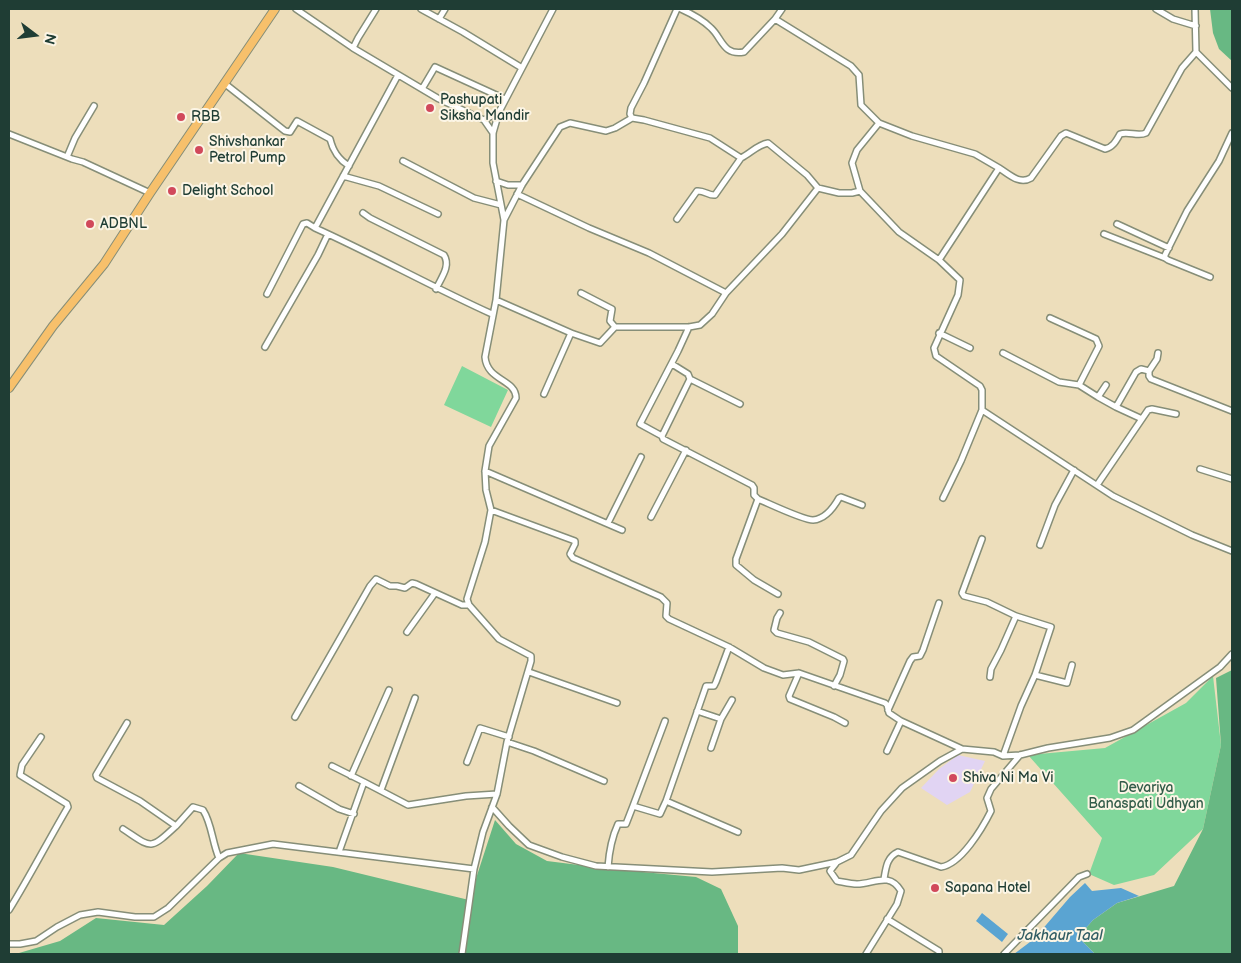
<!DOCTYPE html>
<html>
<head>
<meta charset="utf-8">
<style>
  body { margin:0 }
  #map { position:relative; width:1241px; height:963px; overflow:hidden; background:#eddebb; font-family:"Balsamiq Sans",sans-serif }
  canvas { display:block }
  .frame { position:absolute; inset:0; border:10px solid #1f3d34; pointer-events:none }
  .north { position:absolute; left:10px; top:10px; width:50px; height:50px; -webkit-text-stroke:4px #fcf5e5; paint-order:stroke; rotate:105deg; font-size:14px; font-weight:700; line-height:20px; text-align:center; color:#1f3d34 }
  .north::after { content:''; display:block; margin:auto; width:18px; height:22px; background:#1f3d34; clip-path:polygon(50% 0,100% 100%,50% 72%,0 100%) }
</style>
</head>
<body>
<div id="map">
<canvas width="1241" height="963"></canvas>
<div class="frame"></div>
<div class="north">N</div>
</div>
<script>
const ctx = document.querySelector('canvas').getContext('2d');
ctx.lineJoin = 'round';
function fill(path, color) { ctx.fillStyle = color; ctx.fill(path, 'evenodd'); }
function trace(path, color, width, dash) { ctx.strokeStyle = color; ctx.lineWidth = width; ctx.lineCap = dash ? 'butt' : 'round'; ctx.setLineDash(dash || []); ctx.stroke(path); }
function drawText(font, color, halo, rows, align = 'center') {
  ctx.font = font + ' "Balsamiq Sans",sans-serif'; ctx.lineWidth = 4; ctx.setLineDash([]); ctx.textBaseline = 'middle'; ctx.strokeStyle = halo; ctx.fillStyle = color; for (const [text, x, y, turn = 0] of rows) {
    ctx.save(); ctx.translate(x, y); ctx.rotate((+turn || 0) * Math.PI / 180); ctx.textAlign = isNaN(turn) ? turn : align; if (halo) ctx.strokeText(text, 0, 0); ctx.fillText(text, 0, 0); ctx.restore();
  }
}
const built = new Path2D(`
  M958,755L985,761L970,792L947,805L921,788L939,769Z`);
const green = new Path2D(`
  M462,366L508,390L491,427L444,405Z
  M1213,676L1221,745L1203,829L1154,875L1114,885L1089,874L1102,838L1028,755L1105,748L1186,703Z`);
const forest = new Path2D(`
  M1210,9H1232V61L1219,49L1213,33Z
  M1232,670V954H1099L1094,953L1078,937L1093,920L1117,903L1174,886L1203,829L1221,745L1216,678Z
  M495,820L516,844L547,861L611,869L696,877L721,889L738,926V954H9L19,953L60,941L96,918L164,925L207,886L239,853L333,867L469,900Z`);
const water = new Path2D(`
  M1085,883L1092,891L1121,888L1139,896L1117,903L1093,920L1078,937L1094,953L1099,954H1014L1034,939L1070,897Z
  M982,913L1008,934L1002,942L976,921Z`);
const minor = new Path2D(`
  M296,9L353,48L439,99L484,120L499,112L553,9
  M421,9L463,32L522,68
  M681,9C692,14 702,19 711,28C722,38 723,56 744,52L775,19L782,9
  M1156,9L1173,19L1196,26
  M1195,9L1196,52L1232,88
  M439,19L445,9
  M775,19L851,66L859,75L861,105L879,123
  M353,48L358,38L376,9
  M398,75L315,228C375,255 432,287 492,314
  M224,83L285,131L290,132L297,121L330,139C333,151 338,159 349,166
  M422,89L435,67L505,99
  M632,118L630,114L631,108L644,83L677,9
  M484,120L493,133
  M9,134L72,159L83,162L150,193
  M67,157L75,138L94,106
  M403,161L474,198L501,205
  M343,176L379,186L438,214
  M496,181L508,185H522
  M860,191L852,163L857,150L879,123L912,136L975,154L999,168
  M517,194L589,228L649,253L726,293
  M363,213L370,218L444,255C451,266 441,278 436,289
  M677,219L697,191C704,190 709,196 715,195L741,158
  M504,220L522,185L560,127L570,123L606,131L615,128L632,118L644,120L710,138L741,158C751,153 757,145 768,143L807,175L818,188L839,193H852L860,191L899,232L939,260L960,280L958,295L934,348L936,356L980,386L982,390V410L1113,496L1192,535L1232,551
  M1117,224L1169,248
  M1104,234L1165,258
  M939,260L999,168C1009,174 1019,185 1031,178L1061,136L1066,133L1105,149C1113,147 1116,141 1120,134C1129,131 1138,137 1146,133L1182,68L1196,52
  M1210,277L1168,260L1165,258V255L1187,211L1219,161L1232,133
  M581,293L612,309L610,321L615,327
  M267,294L303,224L307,223L315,228
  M496,300L504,220L493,163V133L499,112
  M1050,318L1096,339L1099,346L1079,385
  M689,327L678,351L640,424L662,436L663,439L752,485L754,488V495L758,499C770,504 803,520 813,520C826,519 834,507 839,498L841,497L862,505
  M939,333L970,348
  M265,347L318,255L328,234
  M1003,353L1059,382L1079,385L1098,397
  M1149,371V376L1151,379L1232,411
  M690,379L740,404
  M1106,385L1098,397L1116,407
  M544,394L571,333
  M1142,419L1116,407L1136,372L1141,369L1149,371L1157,359L1158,353
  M662,436L690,379L688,374L672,364
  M1200,469L1232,479
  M485,471L622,530
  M1097,485L1148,410L1152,409L1176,414
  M943,498L961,461L982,410
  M758,499L736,559V565L754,580L778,594
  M491,510L575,541V544L570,554L573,558L661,597L667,603L666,616L669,619L729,647L764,668L783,675L799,673L885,703L887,705L889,713L901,721L962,749
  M651,517L686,450
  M608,523L641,457
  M982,539L962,593L964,596L987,602L1016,616L1051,627L1035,675L1021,706L1003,756
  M1040,545L1055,505L1074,470
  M780,613L777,618L774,630L777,633L809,642L843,659L844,661L840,675L834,686
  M407,632L435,593
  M529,672L617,703
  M799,673L789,696L790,699L834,717L845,723
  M1035,675L1067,683L1072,665
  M990,677L991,669L1001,650L1016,616
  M888,710L910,661L913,657L920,656L923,650L939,603
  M697,711L721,719
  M295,717L370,586L376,579L390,586H397L405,588L412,583L416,584L462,605H469
  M127,723L96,775L97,778L140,801L176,826L193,807L203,810C212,824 212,842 219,858
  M507,742L534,751L604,781
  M711,748L721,719L732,700
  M887,751L901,721
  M467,762L480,728L509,737
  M332,766L364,782L339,852
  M351,776L389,690
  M364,782L408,805L466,796L497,794
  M299,786L339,809L354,814
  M381,790L415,698
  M666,801L705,689L706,686H714L716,682L729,647
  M633,806L665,721
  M492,807L509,826L529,845L562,857L596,866L712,872L782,868L799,870L837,862L851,855L881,811L902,788L940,761L962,749L994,752L1003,756L1020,755L1048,748L1110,738L1133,730L1220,667L1232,654
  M123,829C152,848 149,851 176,826
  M837,862L830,871L837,881C843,882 851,884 857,884C874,884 889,871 901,891L897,904L866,954
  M608,867C609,853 612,837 618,824H626L633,806L660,814L666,801L738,832
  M884,879C886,867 887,857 898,852L941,867C961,864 982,829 991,811L987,798L991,789L1020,755
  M9,910C30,876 48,841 68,807L67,804L20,775L22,765L41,737
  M887,919L939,951V954
  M9,944H20L36,941L57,927L80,915L98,912L135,917H154L168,908L219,858L227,853L273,844L474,869
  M462,954L474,869L483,832L497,794L507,742L531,661V656L499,639L469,605L467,599L485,542L491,510L486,490L485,471L489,446L516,398C516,379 487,381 485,357L496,300L571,333L600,343L615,327H689L700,325L712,314L726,293L782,234L818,188
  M1004,954L1079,877L1087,874`);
const primary = new Path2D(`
  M9,388L53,326L104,264L150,193L275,9`);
const markers = [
  [430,108,5,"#d1495b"],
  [181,117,5,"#d1495b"],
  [199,150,5,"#d1495b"],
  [172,191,5,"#d1495b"],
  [90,224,5,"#d1495b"],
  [953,778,5,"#d1495b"],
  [935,888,5,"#d1495b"]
];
const poiNames = [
  ["Pashupati",440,100],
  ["Siksha Mandir",440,116],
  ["RBB",191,117],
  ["Shivshankar",209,142],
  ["Petrol Pump",209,158],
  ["Delight School",182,191],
  ["ADBNL",100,224],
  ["Shiva Ni Ma Vi",963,778],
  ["Sapana Hotel",945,888]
];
const parkNames = [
  ["Devariya",1146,788],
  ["Banaspati Udhyan",1146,804]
];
const waterNames = [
  ["Jakhaur Taal",1060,936]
];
fill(built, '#e1d4f3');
fill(green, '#80d79b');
fill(forest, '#68b883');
fill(water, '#5aa4d2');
trace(minor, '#868e78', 8);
trace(primary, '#868e78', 10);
trace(minor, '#fff', 5);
trace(primary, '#f7c06b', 8);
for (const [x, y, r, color] of markers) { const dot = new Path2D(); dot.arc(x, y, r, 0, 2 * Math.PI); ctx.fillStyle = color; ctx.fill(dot); trace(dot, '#fcf5e5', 2); }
drawText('14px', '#1f3d34', '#fcf5e5', poiNames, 'left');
drawText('14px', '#325c49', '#fcf5e5', parkNames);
drawText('italic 15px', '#315c63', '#fcf5e5', waterNames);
</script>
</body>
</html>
